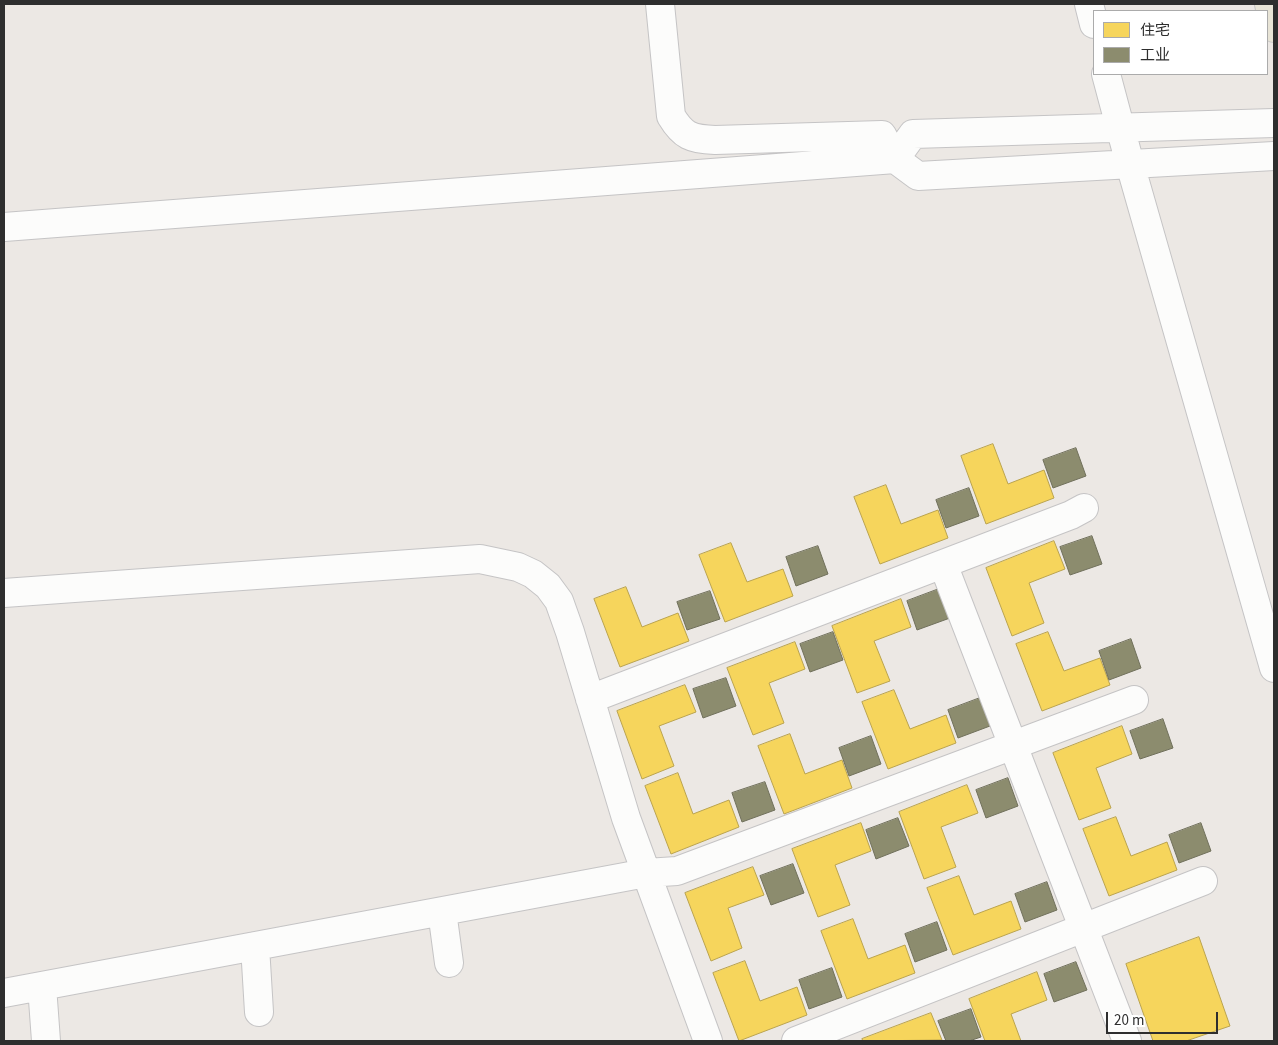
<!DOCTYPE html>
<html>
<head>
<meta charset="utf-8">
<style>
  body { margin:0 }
  #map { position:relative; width:1278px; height:1045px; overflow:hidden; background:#ece8e4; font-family:"Source Sans 3","Noto Sans SC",sans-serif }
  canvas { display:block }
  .frame { position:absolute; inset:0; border:5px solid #2e2e2e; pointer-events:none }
  .legend { position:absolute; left:1093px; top:10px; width:175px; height:65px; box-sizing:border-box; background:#fff; border:1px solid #ababab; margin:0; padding:6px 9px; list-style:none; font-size:15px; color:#2e2e2e }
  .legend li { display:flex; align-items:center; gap:10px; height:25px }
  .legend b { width:25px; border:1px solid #ababab }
  .scale { position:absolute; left:1106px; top:1012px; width:112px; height:22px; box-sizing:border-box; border:2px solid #2e2e2e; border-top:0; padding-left:6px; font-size:15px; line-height:18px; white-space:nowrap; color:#2e2e2e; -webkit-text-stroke:4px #fff; paint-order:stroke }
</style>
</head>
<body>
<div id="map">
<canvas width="1278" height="1045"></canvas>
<div class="frame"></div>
<ul class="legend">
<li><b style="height:14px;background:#f6d55c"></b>住宅</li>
<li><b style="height:14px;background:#8c8c6e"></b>工业</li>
</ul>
<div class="scale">20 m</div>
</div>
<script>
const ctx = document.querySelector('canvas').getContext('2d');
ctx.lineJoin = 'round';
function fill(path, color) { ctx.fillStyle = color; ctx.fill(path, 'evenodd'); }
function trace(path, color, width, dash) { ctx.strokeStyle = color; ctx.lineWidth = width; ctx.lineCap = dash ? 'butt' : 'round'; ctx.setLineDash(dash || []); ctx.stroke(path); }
const homes = new Path2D(`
  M993,444L1008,484L1044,470L1054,498L986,524L961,456Z
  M886,485L901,524L938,510L948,538L880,564L854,497Z
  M1054,541L1065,569L1029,583L1044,623L1012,636L986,568Z
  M731,543L747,582L783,569L793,596L725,622L699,555Z
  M626,587L642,627L678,613L689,641L620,667L594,599Z
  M901,599L911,627L874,641L890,681L857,693L832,626Z
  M1048,632L1064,671L1100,658L1110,685L1042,711L1016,644Z
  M795,642L805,669L769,683L784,723L753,735L727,668Z
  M685,685L696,712L659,726L674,766L642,779L617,711Z
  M894,690L910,729L946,715L956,743L888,769L862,702Z
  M1122,726L1132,754L1096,768L1111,808L1079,820L1053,753Z
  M790,734L805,774L842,760L852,788L784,814L758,746Z
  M678,773L693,814L729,800L739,827L671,854L645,786Z
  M967,785L978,813L941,827L956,867L924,879L899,812Z
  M1116,817L1131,856L1167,842L1177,870L1109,896L1083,829Z
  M861,823L871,851L835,865L850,905L818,917L792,849Z
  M753,867L764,895L728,908L742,948L711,961L685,893Z
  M959,876L974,915L1011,901L1021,929L953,955L927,888Z
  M853,919L868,959L905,945L915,973L847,999L821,931Z
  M1199,937L1230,1026L1186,1041H1153L1126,964Z
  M745,961L760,1001L797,987L807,1015L739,1041L713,973Z
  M1037,972L1047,1000L1011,1014L1021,1041H985L969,999Z
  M931,1013L942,1040L863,1041L862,1039Z`);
const industry = new Path2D(`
  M1076,448L1086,476L1053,488L1043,460Z
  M969,488L979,516L946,528L936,500Z
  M1092,536L1102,564L1070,575L1060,547Z
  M818,546L828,574L796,586L786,557Z
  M939,589L950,618L917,630L907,601Z
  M710,591L720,619L687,630L677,602Z
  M833,632L843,660L810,672L800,644Z
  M1131,639L1141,668L1109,680L1099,651Z
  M726,678L736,706L703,718L693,689Z
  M980,698L990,726L958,738L948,710Z
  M1163,719L1173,748L1140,759L1130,731Z
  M871,736L881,764L849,776L839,748Z
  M1008,778L1018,806L986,818L976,790Z
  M765,782L775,810L742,822L732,793Z
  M898,818L909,846L876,859L866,830Z
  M1201,823L1211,851L1179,863L1169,835Z
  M793,864L804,893L771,905L760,876Z
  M1047,882L1057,910L1025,922L1015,894Z
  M937,922L947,950L915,962L905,934Z
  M1076,962L1087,990L1054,1002L1044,974Z
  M832,968L842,997L809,1009L799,980Z
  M971,1009L981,1037L969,1041H946L938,1021Z`);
const minor = new Path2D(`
  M1089,4L1094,24
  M1106,74L1130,164L1274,668
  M1274,123L913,134L895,159L918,176L1274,156
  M4,227L895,159L882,135L715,140C691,139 683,136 671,116L660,4
  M943,564L1127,1041
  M4,593L480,559L518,567L533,574L548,586L559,601L570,632L626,818L708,1041
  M590,699L1071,515L1084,508
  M442,911L449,963
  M255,946L259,1012
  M42,986L46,1041
  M4,993L646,873L677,871L1134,700
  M796,1041L1203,881`);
const major = new Path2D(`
  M1269,4L1274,28`);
fill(homes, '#f6d55c');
trace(homes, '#baa34e', 1);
fill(industry, '#8c8c6e');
trace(industry, '#70705b', 1);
trace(minor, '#c5c4c5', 30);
trace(major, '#c6c5c4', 30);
trace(minor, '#fcfcfb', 28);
trace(major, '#e8e4d6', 28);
</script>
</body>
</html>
